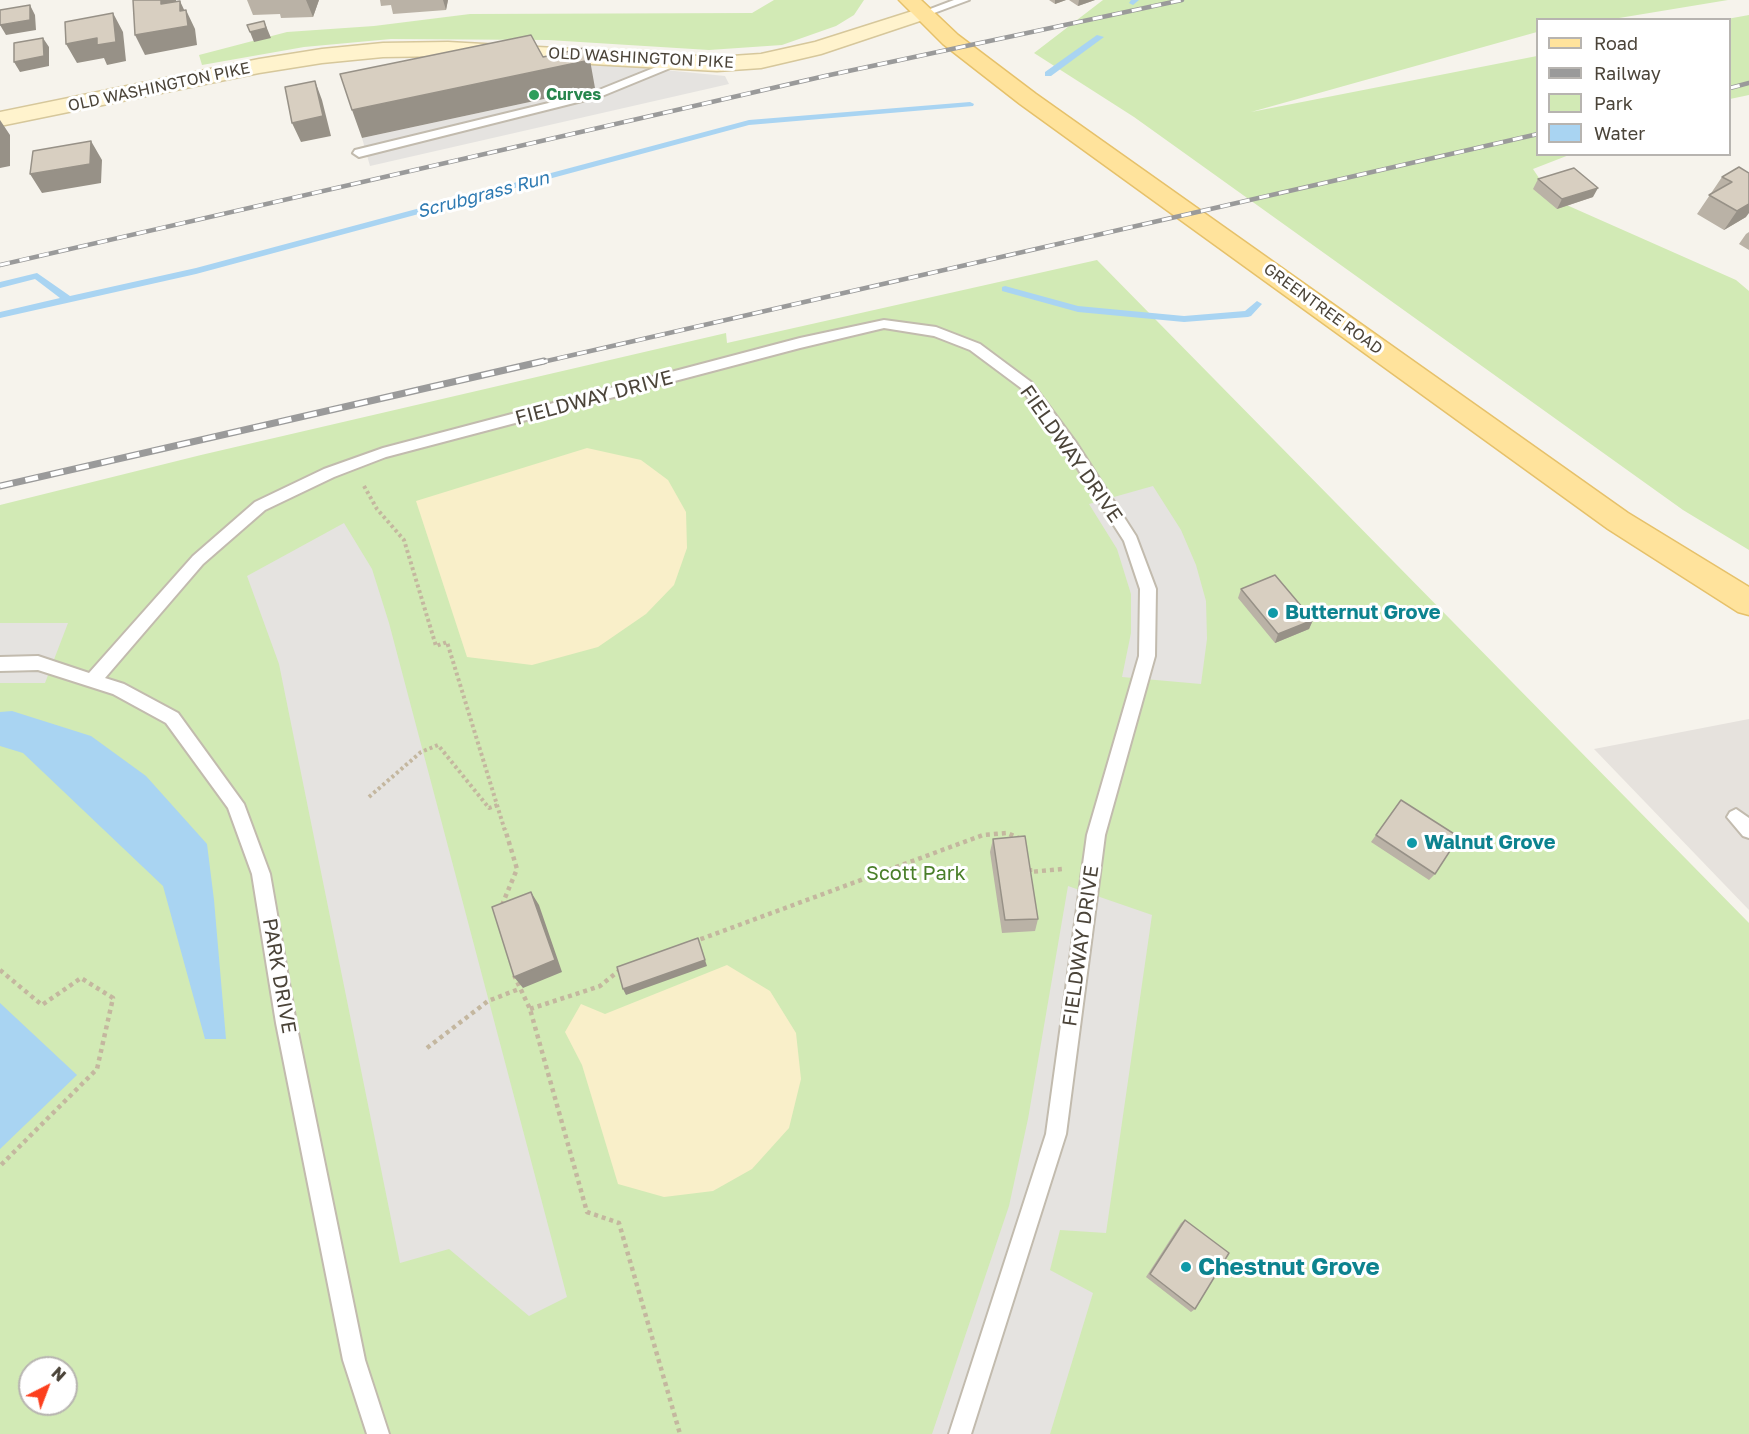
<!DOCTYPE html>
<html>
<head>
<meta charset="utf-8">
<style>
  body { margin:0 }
  #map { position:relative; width:1749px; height:1434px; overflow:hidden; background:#f6f3ec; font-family:"Golos Text",sans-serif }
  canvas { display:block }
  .legend { position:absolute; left:1536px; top:18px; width:195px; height:138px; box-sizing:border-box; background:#fff; border:2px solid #b7b4b0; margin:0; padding:8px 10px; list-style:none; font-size:18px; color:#4b4439 }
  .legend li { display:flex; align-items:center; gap:12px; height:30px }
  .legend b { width:30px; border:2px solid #b7b4b0 }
  .north { position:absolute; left:18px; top:1356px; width:60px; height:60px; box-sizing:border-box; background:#fff; border:2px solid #b7b4b0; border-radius:50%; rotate:42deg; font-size:16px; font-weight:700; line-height:24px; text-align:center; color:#4b4439 }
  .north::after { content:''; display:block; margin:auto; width:21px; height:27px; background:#fc3f1d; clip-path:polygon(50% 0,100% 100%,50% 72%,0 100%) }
</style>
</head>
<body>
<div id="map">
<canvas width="1749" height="1434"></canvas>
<ul class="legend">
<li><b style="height:8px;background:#ffe39c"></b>Road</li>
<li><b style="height:8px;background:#9a9a9a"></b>Railway</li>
<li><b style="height:16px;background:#d2eab5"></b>Park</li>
<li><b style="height:16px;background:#a9d4f2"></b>Water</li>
</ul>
<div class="north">N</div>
</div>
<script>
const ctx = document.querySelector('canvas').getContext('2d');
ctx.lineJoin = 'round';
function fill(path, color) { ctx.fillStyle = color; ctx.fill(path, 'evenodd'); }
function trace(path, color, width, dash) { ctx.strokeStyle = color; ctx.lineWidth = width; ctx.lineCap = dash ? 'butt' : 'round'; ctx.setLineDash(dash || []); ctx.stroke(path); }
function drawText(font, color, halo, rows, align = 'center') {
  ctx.font = font + ' "Golos Text",sans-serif'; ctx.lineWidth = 6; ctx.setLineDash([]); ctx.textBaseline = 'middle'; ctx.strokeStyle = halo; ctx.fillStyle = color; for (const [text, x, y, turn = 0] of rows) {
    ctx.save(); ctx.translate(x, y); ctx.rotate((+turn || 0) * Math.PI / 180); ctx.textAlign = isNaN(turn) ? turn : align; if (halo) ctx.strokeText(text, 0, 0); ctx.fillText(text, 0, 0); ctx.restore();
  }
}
const industrial = new Path2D(`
  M1749,719V910L1594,749Z`);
const green = new Path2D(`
  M774,0H864L854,15L836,26L782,45L709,50L548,40L391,39L304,47L202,65L199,55L287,32L374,26L470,14L752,13Z
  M1103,0H1728L1613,19L1538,20L1537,32L1251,112L1537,56L1538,154L1569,155L1533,169L1553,199L1736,280L1749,291V550L1683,510L1134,117L1034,53Z
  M1749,15V95L1730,99V20L1727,19Z
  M1097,260L1749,923V1434H0V505L201,455L726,333L727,343ZM30,1368H66V1404H30Z`);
const sand = new Path2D(`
  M587,448L641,460L668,480L686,512L687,548L674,585L646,614L598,647L532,665L467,657L416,501Z
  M727,965L770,991L796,1033L801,1079L789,1128L752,1169L713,1191L664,1197L618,1184L582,1065L565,1032L581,1004L605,1014Z`);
const parking = new Path2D(`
  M585,62L725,76L729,84L370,166L362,138L595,88Z
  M1153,486L1181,530L1196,565L1206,601L1207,639L1201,684L1122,677L1131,633V594L1117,549L1089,504Z
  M344,523L372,569L389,623L567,1297L529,1316L449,1249L400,1263L279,664L247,576Z
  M0,623H68L45,683H0Z
  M1068,886L1152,915L1106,1233L1060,1230L1050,1270L1093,1293L1050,1434H932L1009,1206L1028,1119Z`);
const water = new Path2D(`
  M12,711L91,736L146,776L207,844L214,900L226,1039H205L163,886L23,753L0,746V712Z
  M0,1003L77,1075L0,1149Z`);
const stream = new Path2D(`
  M1131,0H1139L1133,5L1129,3Z
  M1097,35L1104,37L1051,76H1045V72Z
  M970,102L974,104L973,106L749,125L196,274L0,318V312L60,298L35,279L0,288V282L37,273L70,296L196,268L749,120Z
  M1005,286L1078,306L1184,316L1245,311L1257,301L1262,304L1251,316L1248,317L1184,322L1078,312L1002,291V287Z`);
const pathFar1 = new Path2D(`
  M364,486L377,509L404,540L436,646L447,642L505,831
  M369,797L421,752L438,745L489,808L498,805`);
const path = new Path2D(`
  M1030,868V872L1062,869
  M502,905L517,869L505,829
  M693,942L983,835L1007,833L1021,839
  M0,970L42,1005L81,978L113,998L97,1069L0,1166
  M514,975L530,1009L587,1212L619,1223L680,1434
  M530,1009L600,986L622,968
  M427,1048L488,1001L519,989`);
const lane = new Path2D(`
  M954,0H969L926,16L922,17L917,14Z
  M676,59L681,62L680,64L602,96L359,157L353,153L355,150L594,92Z
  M884,320L936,327L980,344L1031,382L1077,444L1136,536L1156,589L1155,656L1105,835L1066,1134L971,1434H949L1046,1134L1087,835L1139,656L1140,589L1124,541L1067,452L1021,388L970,350L934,336L884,328L800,348L386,457L334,477L265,510L203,564L105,678L124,684L178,713L244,804L270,874L296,1023L365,1360L389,1434H367L343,1360L276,1023L252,874L228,808L166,723L113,694L38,670L0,671V657L38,656L89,673L193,556L255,502L324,469L383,448L800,338Z
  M1736,809L1749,818V838L1743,836L1727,817L1730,812Z`);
const secondary = new Path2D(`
  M922,8L929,10L933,14L929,18L821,54L761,68L717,71L448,56L383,57L322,63L259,73L0,126V112L259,59L322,49L383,43L448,42L717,57L761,54L815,42Z`);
const primary = new Path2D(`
  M899,0H921L958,35L1036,94L1628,513L1749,587V615L1738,612L1608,529L1020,104L943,44Z`);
const railFar1 = new Path2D(`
  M1730,88L1749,83
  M0,265L825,76L1182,0
  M538,363L1538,134`);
const rail = new Path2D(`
  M0,486L544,361`);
const wall = new Path2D(`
  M247,0H319L313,17L281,18L280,14L253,15Z
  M380,0H448L446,10L393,14L391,5L381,6Z
  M1049,0H1066L1055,4Z
  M1069,0H1095L1078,6Z
  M1739,167L1746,217L1724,230L1697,214L1722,177Z
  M1538,179L1593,197L1557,209L1533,189Z
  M1749,232V250L1739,244L1746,234Z
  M1241,589L1313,620L1309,629L1275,643L1238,598Z
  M1401,800L1435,874L1429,880L1371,842Z
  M993,839L1038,919L1035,931L1002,933L990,852Z
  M1185,1220L1195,1309L1191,1312L1146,1277L1181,1223Z`);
const shadedWall = new Path2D(`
  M161,0H176L177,16L161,4Z
  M306,0H319L313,17Z
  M443,0H448L446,10Z
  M1055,0H1066L1055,4Z
  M1079,0H1095L1078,6Z
  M180,1L187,16L186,10L195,29L197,45L145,55L135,35L180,11Z
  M30,5L35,15L36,30L6,35L0,25Z
  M113,13L123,32L126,61L107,65L104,58L77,63L66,44Z
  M264,21L271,38L254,42L250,32Z
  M43,38L49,47V66L20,72L14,62Z
  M590,60L595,88L362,138L352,110Z
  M315,81L322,100L331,136L301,142L292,123Z
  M0,120L10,135V166L0,168Z
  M91,141L102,160L101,183L42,193L30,174Z
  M1598,188L1593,197L1557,209L1562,199Z
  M1749,202V213L1746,217L1724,230L1737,211Z
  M1313,620L1309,629L1275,643L1278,634Z
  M531,892L539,905L562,972L523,988L514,977Z
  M705,960L707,966L626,995L623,989Z`);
const building = new Path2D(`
  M133,0H161V4L180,1V11L186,10L188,26L135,35Z
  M30,5V20L0,25V10Z
  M113,13L116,42L97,45V38L66,44L65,22Z
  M264,21L266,28L250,32L247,25Z
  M531,35L543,57L584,48L590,60L352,110L340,74Z
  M43,38L44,56L14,62V43Z
  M315,81L323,116L292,123L285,87Z
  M91,141L90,164L30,174L33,151Z
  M1739,167L1749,173V204L1737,211L1709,195L1732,182L1722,177Z
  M1574,168L1598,188L1562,199L1538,179Z
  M1275,575L1313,620L1278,634L1241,589Z
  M1401,800L1459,837L1435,874L1376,835Z
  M1025,836L1038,919L1005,920L993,839Z
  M531,892L555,960L514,977L492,907Z
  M698,938L705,960L623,989L617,967Z
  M1185,1220L1229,1253L1195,1309L1150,1274Z`);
const markers = [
  [534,95,6,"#2e9e5b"],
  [1273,613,6,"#0f9aa8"],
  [1412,843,6,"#0f9aa8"],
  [1186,1267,6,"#0f9aa8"]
];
const farStreetnames = [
  ["OLD WASHINGTON PIKE",641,58,3],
  ["OLD WASHINGTON PIKE",159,87,-12],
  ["GREENTREE ROAD",1323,309,36]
];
const farLeisurenames = [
  ["Curves",546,95]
];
const farWaternames = [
  ["Scrubgrass Run",483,195,-15]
];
const streetNames = [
  ["FIELDWAY DRIVE",594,398,-15],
  ["FIELDWAY DRIVE",1071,454,55],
  ["FIELDWAY DRIVE",1081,946,-82],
  ["PARK DRIVE",279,976,80]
];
const cultureNames = [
  ["Butternut Grove",1285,613],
  ["Walnut Grove",1424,843]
];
const parkNames = [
  ["Scott Park",916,874]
];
const nearCulturenames = [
  ["Chestnut Grove",1198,1267]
];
fill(industrial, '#e6e2dd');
fill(green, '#d2eab5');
fill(sand, '#f9efc9');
fill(parking, '#e5e3e0');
fill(water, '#a9d4f2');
fill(stream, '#a9d4f2');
trace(lane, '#c2bbae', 4);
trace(secondary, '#d6c79b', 3);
trace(primary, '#e6c16a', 3);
trace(pathFar1, '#c4b79f', 4, [3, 3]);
trace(path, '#c4b79f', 4.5, [4, 4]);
fill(lane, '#fff');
fill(secondary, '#fff3cd');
fill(primary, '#ffe39c');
trace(railFar1, '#9a9a9a', 4.5);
trace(rail, '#9a9a9a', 7);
trace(railFar1, '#fff', 3, [10]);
trace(rail, '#fff', 4.5, [13]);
fill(wall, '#bab2a6');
fill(shadedWall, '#979187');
fill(building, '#d8cfc1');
trace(building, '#979187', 1.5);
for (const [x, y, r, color] of markers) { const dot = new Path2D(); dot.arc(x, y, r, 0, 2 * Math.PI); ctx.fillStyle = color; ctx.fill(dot); trace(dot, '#fff', 2); }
drawText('16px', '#4b4439', '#fff', farStreetnames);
drawText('bold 16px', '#27864d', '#fff', farLeisurenames, 'left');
drawText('italic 18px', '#2e7ab2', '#fff', farWaternames);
drawText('20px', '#4b4439', '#fff', streetNames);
drawText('bold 20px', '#0d838f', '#fff', cultureNames, 'left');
drawText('20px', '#4a7f2a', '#fff', parkNames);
drawText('bold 24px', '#0d838f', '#fff', nearCulturenames, 'left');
</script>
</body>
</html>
